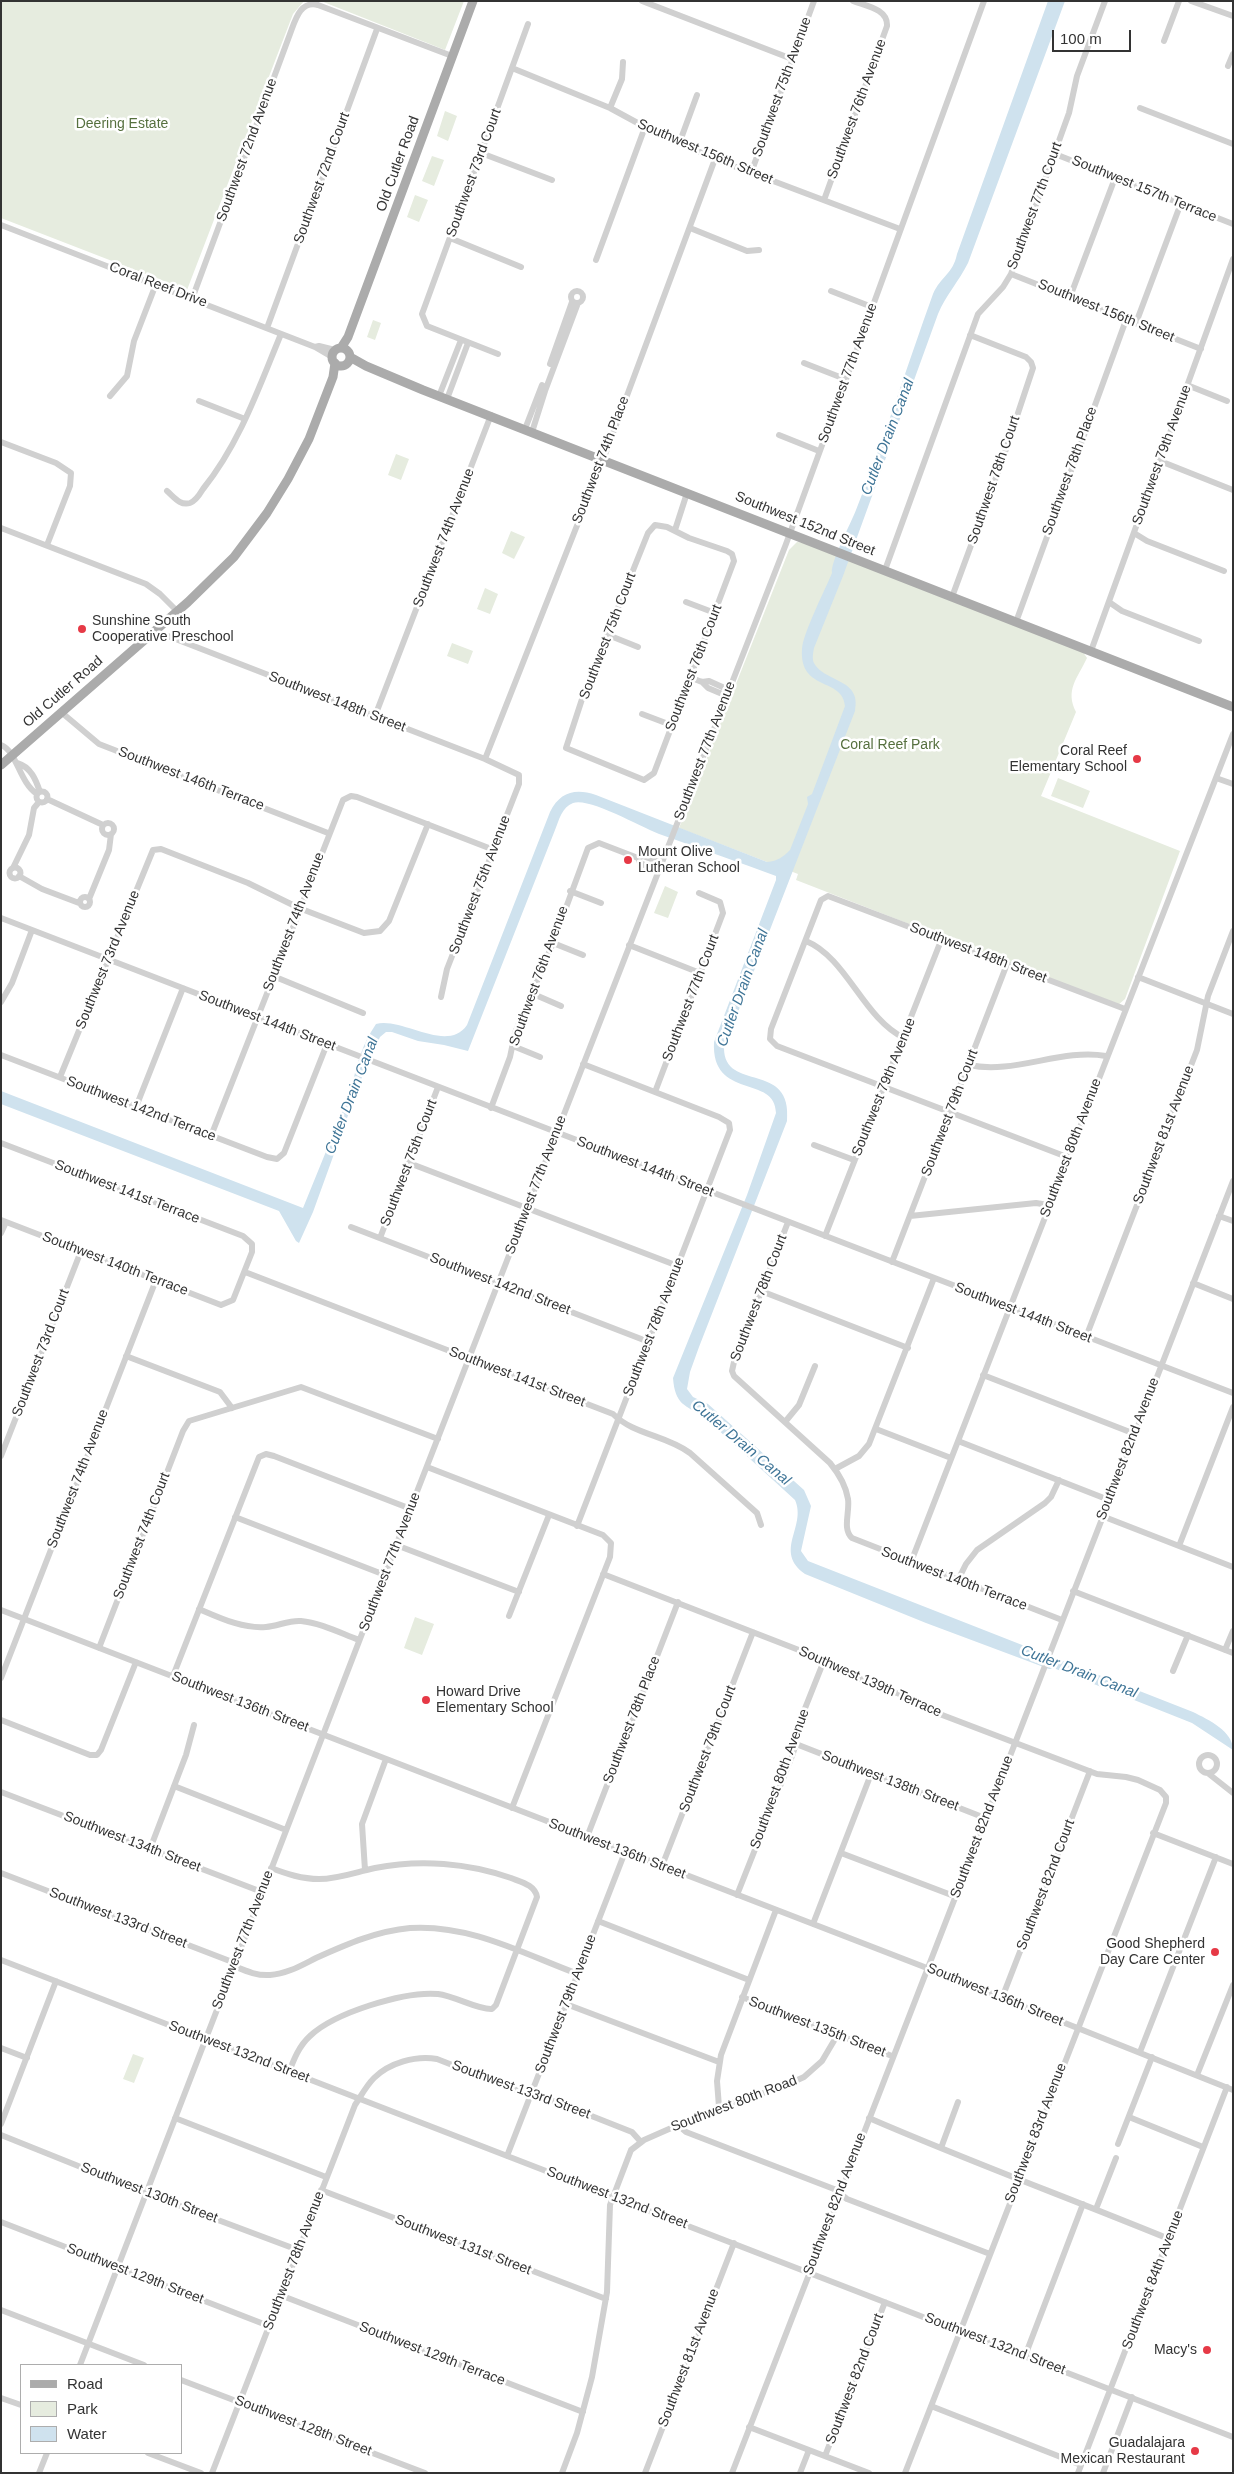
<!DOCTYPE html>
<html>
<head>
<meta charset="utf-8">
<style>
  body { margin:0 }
  #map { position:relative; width:1234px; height:2474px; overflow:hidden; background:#fff; font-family:Arial,sans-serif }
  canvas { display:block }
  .frame { position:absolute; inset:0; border:2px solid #333; pointer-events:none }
  .legend { position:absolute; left:20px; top:2364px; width:162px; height:90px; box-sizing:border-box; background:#fff; border:1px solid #adadad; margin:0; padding:6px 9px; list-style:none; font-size:15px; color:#333 }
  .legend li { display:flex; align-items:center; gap:10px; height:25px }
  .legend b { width:25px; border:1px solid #adadad }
  .scale { position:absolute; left:1052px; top:30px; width:79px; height:22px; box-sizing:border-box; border:2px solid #333; border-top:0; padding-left:6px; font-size:15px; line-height:18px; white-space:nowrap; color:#333; -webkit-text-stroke:4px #fff; paint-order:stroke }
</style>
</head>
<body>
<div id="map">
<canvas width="1234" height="2474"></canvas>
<div class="frame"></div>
<ul class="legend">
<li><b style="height:6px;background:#ababab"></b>Road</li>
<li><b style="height:14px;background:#e6ecdf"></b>Park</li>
<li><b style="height:14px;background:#cfe2ee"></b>Water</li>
</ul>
<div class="scale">100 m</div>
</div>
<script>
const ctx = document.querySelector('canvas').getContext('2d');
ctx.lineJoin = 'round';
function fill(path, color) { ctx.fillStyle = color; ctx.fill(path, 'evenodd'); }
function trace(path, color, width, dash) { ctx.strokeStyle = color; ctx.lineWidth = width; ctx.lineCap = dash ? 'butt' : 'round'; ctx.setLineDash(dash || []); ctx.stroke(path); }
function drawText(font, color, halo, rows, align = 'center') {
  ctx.font = font + ' Arial,sans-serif'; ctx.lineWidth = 5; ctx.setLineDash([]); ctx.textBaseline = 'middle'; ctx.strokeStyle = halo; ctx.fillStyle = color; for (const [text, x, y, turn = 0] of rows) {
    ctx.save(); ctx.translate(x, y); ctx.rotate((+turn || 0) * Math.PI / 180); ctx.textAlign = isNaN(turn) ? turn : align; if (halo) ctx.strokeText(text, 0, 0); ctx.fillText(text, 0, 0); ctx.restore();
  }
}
const green = new Path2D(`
  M1,1H304L293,14L187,290L1,218Z
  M321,1H464L445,50Z
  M445,111L457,116L448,141L437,136Z
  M432,156L444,160L434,186L422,181Z
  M415,195L428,200L419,222L407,217Z
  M373,320L381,323L375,340L367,337Z
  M396,454L409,459L401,480L388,475Z
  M511,531L525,537L514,559L502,553Z
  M797,542L807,543L1071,647L1083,652L1087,658C1077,679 1065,690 1076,712L1041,796L1180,851L1125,999L1118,1005L796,880L798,874L679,828L789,550Z
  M485,588L498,594L490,614L477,609Z
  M452,643L473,651L468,664L447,656Z
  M1058,778L1090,791L1083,808L1051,796Z
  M665,886L678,892L668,918L654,913Z
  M415,1617L434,1624L422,1655L404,1648Z
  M133,2054L144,2058L134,2083L123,2079Z`);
const water = new Path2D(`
  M1048,1H1065L968,263C959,281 946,295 938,314L843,576L814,648C813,653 812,659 814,663C825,683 862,678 855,711L724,1048C724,1093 793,1060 787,1121L699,1347L690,1372L687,1389L693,1397L708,1404L804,1490L811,1506L801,1551L808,1561L1193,1712C1209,1720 1233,1731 1233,1750L1192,1723L1056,1669H1049L926,1623L805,1574C773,1551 807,1527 795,1500L704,1417C685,1405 675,1405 673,1378L747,1195L776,1113C776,1074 711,1101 714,1042L776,880V876C738,862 699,848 662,835C644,829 590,797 573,803C562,807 559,820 555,830L468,1051L444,1045L418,1041L392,1032H386L380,1037L363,1074L313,1212L299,1243L296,1241L279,1211L1,1104V1091L303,1208L351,1090C356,1067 362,1044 376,1024C403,1017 447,1054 467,1025L550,812C560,792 575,788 596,795L767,862C778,861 783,857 790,850L808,804L807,797L812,794L845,706C843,677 799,692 802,649C803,633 825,590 832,573C830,563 851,523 856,510C884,439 907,366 933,294C941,276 953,274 957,254Z`);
const minor = new Path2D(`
  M642,1L792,59
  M1191,1L1233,16
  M1164,41L1179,1
  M1228,66L1233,54
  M512,68L610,108L645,127L715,159L900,229
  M610,108L622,79L623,62
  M1140,108L1233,144
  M679,144L697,95
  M481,153L552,180
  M1055,154L1233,224
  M751,173L814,1
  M824,200L887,26C888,9 866,6 853,1
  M1,225L315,347L332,357
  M690,228L747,251L759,250
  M450,238L521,267
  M596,260L645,127
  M1011,274L1201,349
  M571 297a6 6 0 1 1 12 0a6 6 0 1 1-12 0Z
  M831,291L872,307
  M1070,297L1115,178
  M192,299L290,34C295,21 300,0 318,5L452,56
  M1136,323L1181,203
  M267,328L377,29
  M315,347L319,346L335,350
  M498,354L427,326L422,314L528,24
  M804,363L845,379
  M550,364L572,302
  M1187,385L1227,401
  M110,396L127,376L134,341L156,284
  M439,396L461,340
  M447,399L468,343
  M199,401L245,419
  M525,429L542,385
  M532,432L545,391L578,303
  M779,435L819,451
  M1,442L56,463L71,473L70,486L47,545
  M1160,461L1233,490
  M167,491C174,497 180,506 190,503C196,501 200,494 203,489C240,443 259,387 281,334
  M655,525L667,527L689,538L727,551L732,554L734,561L654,773L644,780L566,748L585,690L648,533Z
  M1,528L146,584L160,594L177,611
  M675,530L687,493
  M1134,533L1147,541L1224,571
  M885,570L978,314L1003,287L1011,274L1069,113L1077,76L1105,1
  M952,597L1001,464L1033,368L1031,362L1026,357L970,335
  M686,602L715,613
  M1109,602L1122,611L1199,641
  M1016,622L1126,320
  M155,631L485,759L519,775V784L447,969L441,997
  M608,635L638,647
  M1091,651L1233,259
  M689,677L702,682L709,681L729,690
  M702,682L708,688L727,696
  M61,712L99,744L328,833
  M642,714L671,725
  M375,716L491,415
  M1,745C17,751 19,782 37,794
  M485,759L606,452L715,159
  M17,763C31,767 36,780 40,792
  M1216,778L1233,784
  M36.5 797a5.5 5.5 0 1 1 11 0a5.5 5.5 0 1 1-11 0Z
  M47,799L103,825
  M102 829a6 6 0 1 1 12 0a6 6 0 1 1-12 0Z
  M638,858L640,863L658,871
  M9.5 873a5.5 5.5 0 1 1 11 0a5.5 5.5 0 1 1-11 0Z
  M13,868L29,835L34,808L39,802
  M19,876L42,889L79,903
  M570,891L601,903
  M80 902a5 5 0 1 1 10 0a5 5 0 1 1-10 0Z
  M89,899L109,850L111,834
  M1,918L1233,1393
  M806,941C847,958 863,1018 904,1038
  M553,943L583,955
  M629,945L700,973
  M273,976L363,1013
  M1138,977L1233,1014
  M531,993L561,1006
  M1,1002L12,983L32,930
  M513,1046L540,1057
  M1,1055L267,1157L277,1159L284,1153L327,1044
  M969,1065C1014,1075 1061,1048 1106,1056
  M60,1077L153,850L161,849L248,883L299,908L364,933L380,931L389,921L428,824
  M655,1092L723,913L720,902L699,893
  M136,1107L183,988
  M491,1108L510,1057L515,1033L553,943L588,848L599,843L638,858L643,856L662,863
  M211,1136L343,800L351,796L357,797L494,850
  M1,1143L243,1236L252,1244V1252L233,1300L221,1305L1,1220
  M814,1145L854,1160
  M1067,1157L777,1046L770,1039L771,1029L821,900L828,896L1125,1009
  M409,1163L678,1266
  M910,1216L1036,1203L1048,1205
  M1219,1216L1233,1221
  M788,1222L734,1362L732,1371L734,1376L830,1463C839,1474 846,1486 848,1499C850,1512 842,1529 852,1538L1062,1620
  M351,1227L649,1342
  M1,1233L6,1222
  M825,1236L942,938
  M380,1238L438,1087
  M892,1262L1007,964
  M245,1272L613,1414C634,1435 666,1435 690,1453L757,1513L761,1525
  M1193,1283L1233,1299
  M761,1291L908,1348
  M1086,1337L1197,1050L1208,996L1233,931
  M126,1356L220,1392L232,1408
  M983,1375L1135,1434
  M785,1422L799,1405L815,1366
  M876,1429L951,1458
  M958,1441L1109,1500
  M1,1456L81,1251
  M427,1467L603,1535L611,1543L610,1557L512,1808
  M835,1469L859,1456L869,1444L934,1278
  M1102,1516L1233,1567
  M235,1517L385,1575
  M577,1526L730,1130L729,1123L719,1117L583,1064
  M396,1545L519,1592
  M1179,1546L1233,1407
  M911,1562L1233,734
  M603,1574L804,1652L835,1669L915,1700L937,1713L1097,1774L1126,1777L1138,1780L1160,1790L1166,1797V1803L905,2473
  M958,1580L966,1564L977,1550L1045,1503L1051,1497L1059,1480
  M1073,1591L1233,1653
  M199,1609C220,1618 243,1629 266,1627C278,1626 289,1620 301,1621C321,1623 340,1633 359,1640
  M1,1610L927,1968L1233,2090
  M509,1616L549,1515
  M99,1648L183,1431L189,1421L301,1387L438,1439
  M1225,1650L1233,1631
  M1173,1671L1188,1635
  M173,1676L259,1457L266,1454L274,1456L411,1509
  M1,1678L156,1280
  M1,1720L90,1755H97L101,1750L136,1662
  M796,1744L985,1818
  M1199 1764a9 9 0 1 1 18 0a9 9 0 1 1-18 0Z
  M1209,1774L1233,1793
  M174,1786L286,1830
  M1,1792L262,1892
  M1153,1833L1233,1864
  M587,1837L678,1602
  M150,1849L186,1755L194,1725
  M841,1853L954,1896
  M662,1866L753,1632
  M271,1868C287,1874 302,1879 319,1879C338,1879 356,1872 375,1868C420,1859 468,1863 511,1878C521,1882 535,1885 537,1897L496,2005L492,2009C478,2010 455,1996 438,1994C404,1991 334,2013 310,2036C299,2046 294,2059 289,2072
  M365,1870L362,1824L386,1759
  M1,1873L235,1963
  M737,1895L792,1756L796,1744V1731L823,1663
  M598,1921L749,1980
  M813,1924L871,1774
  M1,1960L1233,2437
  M234,1966C246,1971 257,1976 270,1975C287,1974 302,1965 316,1958C347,1944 377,1931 410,1928C470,1924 524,1954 578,1974
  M742,1997L892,2056
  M1002,1998L1090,1771
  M566,2004L719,2062
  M1,2048L27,2058
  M1140,2052L1216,1857
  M1197,2075L1233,1985
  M719,2107L717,2081L721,2055L776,1910
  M1129,2117L1203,2147
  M175,2118L326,2177
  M869,2118C968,2161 1069,2198 1169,2239
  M1,2124L56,1981
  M678,2125L686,2132L834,2189L847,2199L990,2254
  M1,2135L138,2190L298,2250
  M1118,2144L1152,2057
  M941,2148L958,2102
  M507,2156L625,1852
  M321,2190L606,2299
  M1096,2209L1116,2158
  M1,2222L269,2326
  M280,2295L583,2412
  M1,2310L144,2365
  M1025,2356L1083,2204
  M80,2365L397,1543L786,544L984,1
  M181,2380L425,2473
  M1,2398L21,2405
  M931,2406L1081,2465
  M749,2427L869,2473
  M148,2453L201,2473
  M825,2456L885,2302
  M39,2473L47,2453
  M212,2473L355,2105C361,2096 366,2086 374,2078C389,2063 416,2055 437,2059L524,2093L541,2096L632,2132L641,2142
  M562,2473L577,2433L592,2377L607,2292L610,2205L631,2150L644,2140L719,2107L782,2087L804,2077L822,2061L838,2034
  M645,2473L734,2243
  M732,2473L1233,1181
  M800,2473L809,2450
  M1078,2473L1227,2087
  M1103,2473L1132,2397`);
const major = new Path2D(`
  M341,348L348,337L473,1
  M332 357a9 9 0 1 1 18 0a9 9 0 1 1-18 0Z
  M350,357L366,366L423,390L1233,707
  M1,765L188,602L234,557L267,513L288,479L309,439L333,377L335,363`);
const markers = [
  [82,629,5,"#e63946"],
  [1137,759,5,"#e63946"],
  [628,860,5,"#e63946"],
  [426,1700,5,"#e63946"],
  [1215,1952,5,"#e63946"],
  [1207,2350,5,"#e63946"],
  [1195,2451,5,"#e63946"]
];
const streetNames = [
  ["Southwest 75th Avenue",782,87,-70],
  ["Southwest 76th Avenue",857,109,-70],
  ["Southwest 72nd Avenue",247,150,-70],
  ["Southwest 156th Street",705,152,23],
  ["Old Cutler Road",398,164,-70],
  ["Southwest 73rd Court",474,173,-70],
  ["Southwest 72nd Court",322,178,-70],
  ["Southwest 157th Terrace",1144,189,22],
  ["Southwest 77th Court",1035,206,-70],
  ["Coral Reef Drive",158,285,21],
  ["Southwest 156th Street",1106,311,22],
  ["Southwest 77th Avenue",848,373,-70],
  ["Southwest 79th Avenue",1162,455,-70],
  ["Southwest 74th Place",601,460,-69],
  ["Southwest 78th Place",1070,471,-70],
  ["Southwest 78th Court",994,480,-71],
  ["Southwest 152nd Street",805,524,22],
  ["Southwest 74th Avenue",444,538,-69],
  ["Southwest 75th Court",608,636,-69],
  ["Southwest 76th Court",694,668,-69],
  ["Old Cutler Road",63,692,-41],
  ["Southwest 148th Street",337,702,21],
  ["Southwest 77th Avenue",705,751,-69],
  ["Southwest 146th Terrace",191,779,21],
  ["Southwest 75th Avenue",480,885,-69],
  ["Southwest 74th Avenue",294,922,-69],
  ["Southwest 148th Street",978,953,21],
  ["Southwest 73rd Avenue",108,960,-68],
  ["Southwest 76th Avenue",539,976,-70],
  ["Southwest 77th Court",691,998,-69],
  ["Southwest 144th Street",267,1021,21],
  ["Southwest 79th Avenue",884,1087,-68],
  ["Southwest 142nd Terrace",141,1109,21],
  ["Southwest 79th Court",950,1113,-69],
  ["Southwest 81st Avenue",1164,1135,-69],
  ["Southwest 80th Avenue",1071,1148,-69],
  ["Southwest 75th Court",409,1163,-69],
  ["Southwest 144th Street",645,1167,21],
  ["Southwest 77th Avenue",536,1185,-69],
  ["Southwest 141st Terrace",127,1192,21],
  ["Southwest 140th Terrace",115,1264,21],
  ["Southwest 142nd Street",500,1284,21],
  ["Southwest 78th Court",759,1298,-69],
  ["Southwest 144th Street",1023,1313,21],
  ["Southwest 78th Avenue",654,1327,-69],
  ["Southwest 73rd Court",41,1353,-69],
  ["Southwest 141st Street",517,1377,21],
  ["Southwest 82nd Avenue",1128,1449,-69],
  ["Southwest 74th Avenue",78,1479,-69],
  ["Southwest 74th Court",142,1536,-69],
  ["Southwest 77th Avenue",390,1562,-69],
  ["Southwest 140th Terrace",954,1579,21],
  ["Southwest 139th Terrace",870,1682,24],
  ["Southwest 136th Street",240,1702,21],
  ["Southwest 78th Place",632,1720,-69],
  ["Southwest 79th Court",708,1749,-69],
  ["Southwest 80th Avenue",780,1779,-70],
  ["Southwest 138th Street",890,1781,21],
  ["Southwest 82nd Avenue",982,1827,-69],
  ["Southwest 134th Street",132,1842,21],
  ["Southwest 136th Street",617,1849,21],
  ["Southwest 82nd Court",1046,1885,-69],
  ["Southwest 133rd Street",118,1918,21],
  ["Southwest 77th Avenue",243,1940,-69],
  ["Southwest 136th Street",995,1995,22],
  ["Southwest 79th Avenue",566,2004,-69],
  ["Southwest 135th Street",817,2027,21],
  ["Southwest 132nd Street",239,2052,21],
  ["Southwest 133rd Street",521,2090,20],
  ["Southwest 80th Road",734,2104,-21],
  ["Southwest 83rd Avenue",1036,2133,-69],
  ["Southwest 130th Street",149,2193,21],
  ["Southwest 132nd Street",617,2198,21],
  ["Southwest 82nd Avenue",835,2204,-69],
  ["Southwest 131st Street",463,2245,21],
  ["Southwest 78th Avenue",294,2261,-69],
  ["Southwest 129th Street",135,2274,21],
  ["Southwest 84th Avenue",1153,2280,-69],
  ["Southwest 132nd Street",995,2344,21],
  ["Southwest 129th Terrace",432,2354,21],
  ["Southwest 81st Avenue",689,2358,-69],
  ["Southwest 82nd Court",855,2379,-69],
  ["Southwest 128th Street",303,2426,21]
];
const parkNames = [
  ["Deering Estate",122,124],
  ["Coral Reef Park",890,745]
];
const poiNames = [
  ["Sunshine South",92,621,"left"],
  ["Cooperative Preschool",92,637,"left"],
  ["Coral Reef",1127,751],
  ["Elementary School",1127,767],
  ["Mount Olive",638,852,"left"],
  ["Lutheran School",638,868,"left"],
  ["Howard Drive",436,1692,"left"],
  ["Elementary School",436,1708,"left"],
  ["Good Shepherd",1205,1944],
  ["Day Care Center",1205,1960],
  ["Macy's",1197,2350],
  ["Guadalajara",1185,2443],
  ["Mexican Restaurant",1185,2459]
];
const waterNames = [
  ["Cutler Drain Canal",888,437,-69],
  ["Cutler Drain Canal",743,988,-70],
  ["Cutler Drain Canal",352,1096,-69],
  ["Cutler Drain Canal",741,1443,40],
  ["Cutler Drain Canal",1079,1672,21]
];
fill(green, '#e6ecdf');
fill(water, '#cfe2ee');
trace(minor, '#d0d0d0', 6);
trace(major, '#ababab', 9);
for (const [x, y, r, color] of markers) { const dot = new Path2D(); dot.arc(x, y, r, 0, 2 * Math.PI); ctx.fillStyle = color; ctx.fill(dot); trace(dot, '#fff', 2); }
drawText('14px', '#333', '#fff', streetNames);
drawText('14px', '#56703f', '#fff', parkNames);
drawText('14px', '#333', '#fff', poiNames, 'right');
drawText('italic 15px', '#3f7597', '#fff', waterNames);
</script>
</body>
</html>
